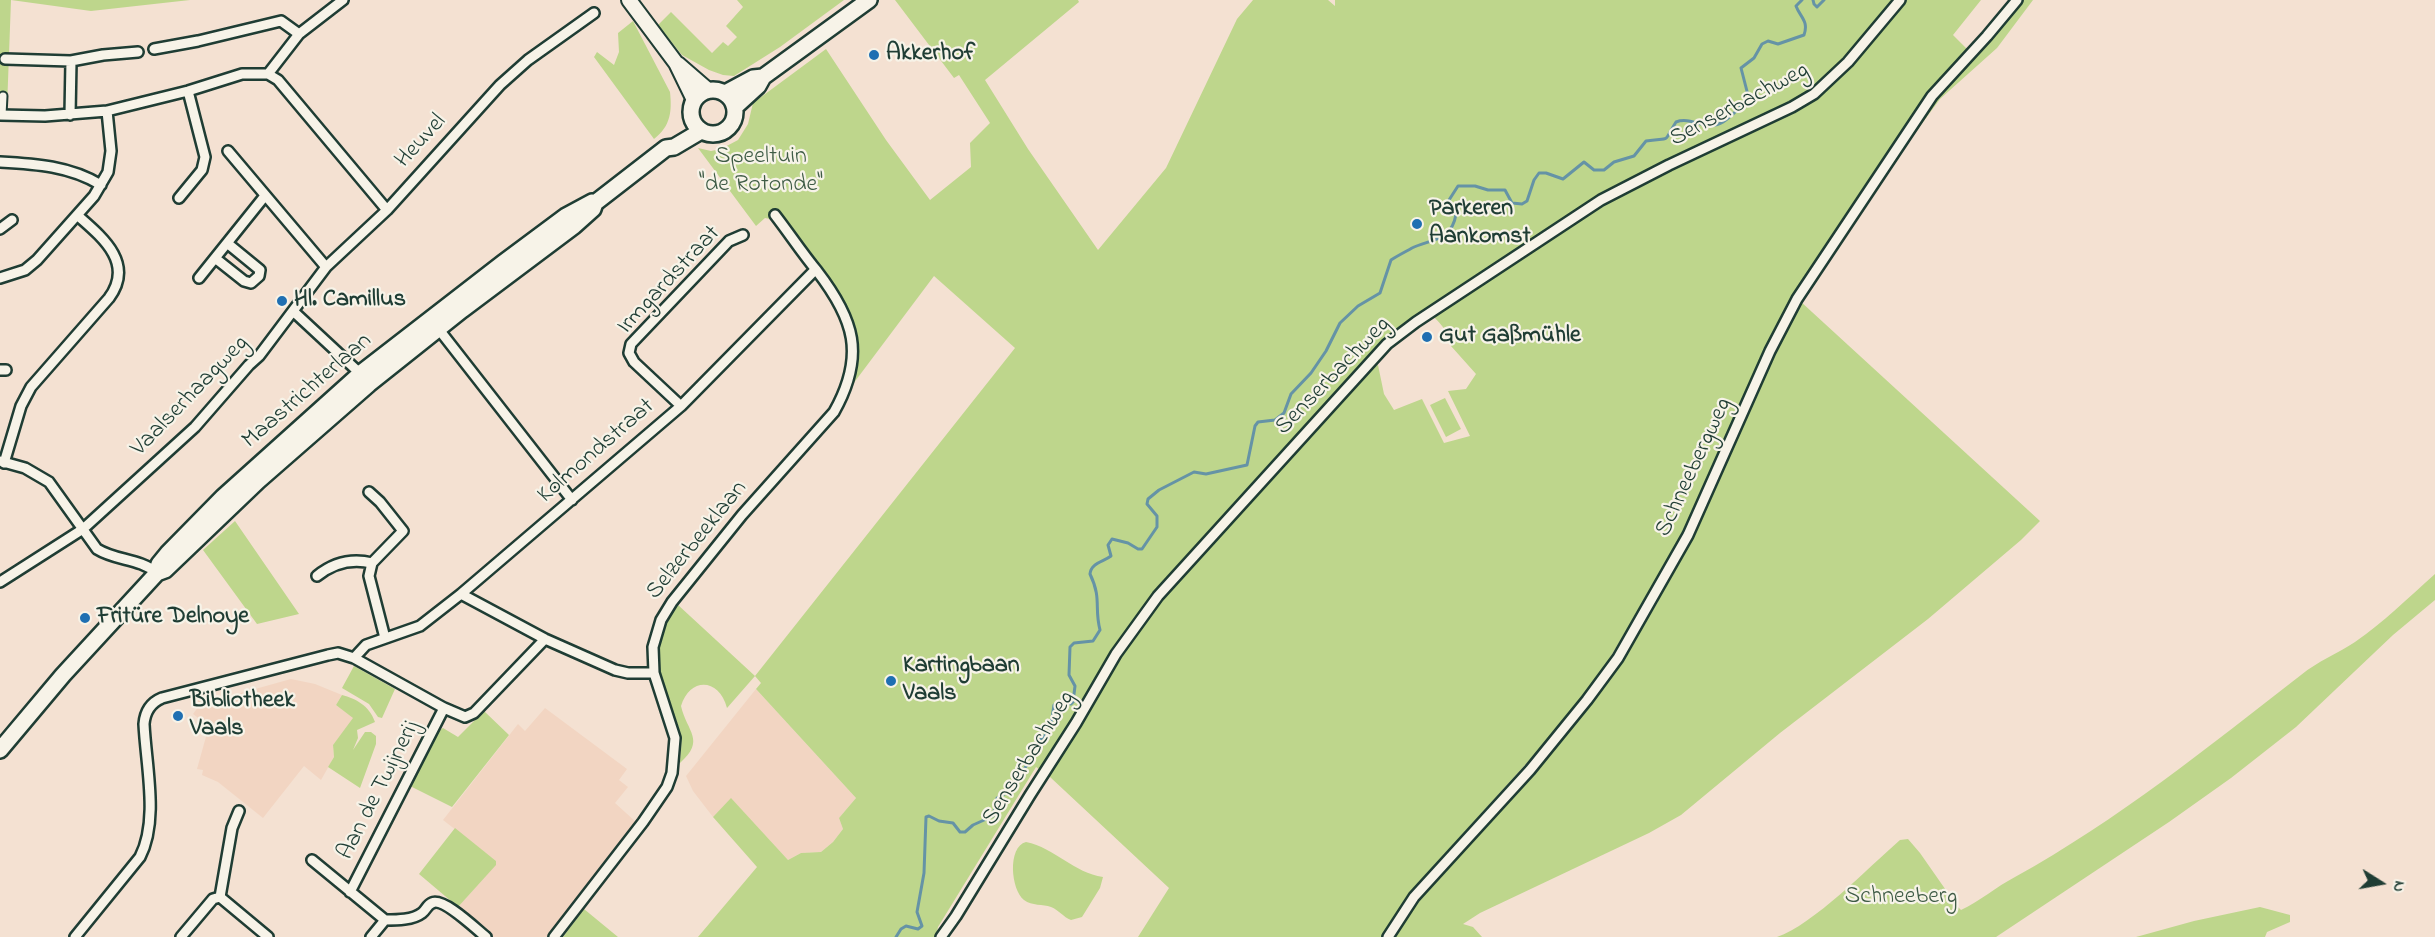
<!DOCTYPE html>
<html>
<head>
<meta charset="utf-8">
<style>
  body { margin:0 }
  #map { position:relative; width:2435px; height:937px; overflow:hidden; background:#f4e1d2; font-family:"Indie Flower",sans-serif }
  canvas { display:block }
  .north { position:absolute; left:2351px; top:853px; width:60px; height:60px; -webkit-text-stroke:4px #f7f3e8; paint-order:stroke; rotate:101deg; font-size:16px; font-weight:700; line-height:24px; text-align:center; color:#1f3d34 }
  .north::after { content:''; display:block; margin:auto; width:21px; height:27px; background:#1f3d34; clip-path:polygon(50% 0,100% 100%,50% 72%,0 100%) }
</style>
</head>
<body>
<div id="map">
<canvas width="2435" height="937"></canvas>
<div class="north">N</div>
</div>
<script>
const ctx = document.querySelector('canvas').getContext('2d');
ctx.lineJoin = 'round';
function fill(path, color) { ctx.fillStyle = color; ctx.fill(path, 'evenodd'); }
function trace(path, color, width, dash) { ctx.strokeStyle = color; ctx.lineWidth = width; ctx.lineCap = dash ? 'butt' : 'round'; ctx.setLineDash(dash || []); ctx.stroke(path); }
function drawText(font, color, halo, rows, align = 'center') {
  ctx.font = font + ' "Indie Flower",sans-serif'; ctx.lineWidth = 4.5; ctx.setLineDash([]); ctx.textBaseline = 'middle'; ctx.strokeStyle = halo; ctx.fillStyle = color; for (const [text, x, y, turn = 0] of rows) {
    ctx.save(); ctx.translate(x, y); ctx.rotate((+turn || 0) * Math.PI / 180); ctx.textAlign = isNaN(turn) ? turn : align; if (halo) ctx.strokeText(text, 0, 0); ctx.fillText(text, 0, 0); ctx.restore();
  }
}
const built = new Path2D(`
  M291,679L315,684L342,695L336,705L355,718L333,745L334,757L321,780L304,766L263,818L218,782L202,775L203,770L197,769L209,726L193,714L199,706L195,703L203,694L212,701Z
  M756,689L856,798L839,818L843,829L833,842L821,852L801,853L788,860L731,799L713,817L693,791L686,776Z
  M545,708L627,769L619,780L628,787L615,803L636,822L548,937H493L458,907L495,865L496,861L443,820L518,724L525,731Z`);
const green = new Path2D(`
  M0,0H190L91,11L11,0L7,108H0Z
  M737,0H844L780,47L734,76L723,75L709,70L682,55L658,25L671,12L712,53L723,42L728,46L737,37L726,26L743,7Z
  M895,0H1078L1079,2L985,80L1028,149L1098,250L1166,168L1237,19L1253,0H1328L1335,6V0H1981L1953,35L1967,49C1939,80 1914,112 1892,147L1899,152L1800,301L2040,521L2021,540L1928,619L1780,733L1681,815L1649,833L1480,913L1463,924L1473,927L1482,937H1391L1414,901L1534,772L1605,686L1658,602L1648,594L1608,661L1584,695L1553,734L1420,881L1382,937H1138L1169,888L1050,777L1036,767L938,927L936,937H698L757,867L713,817L731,798L788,860L801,853L821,852L833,842L843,829L839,818L856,798L756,689L761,683L755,676L727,708C719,678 690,677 681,706C687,732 706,740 680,763C680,756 682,747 681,740C679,721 669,704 662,687C651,659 659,627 677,604L755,676L1015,348L934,276L853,384C854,374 857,362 857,352C856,301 814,259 785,222L765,218L756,226L698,148L711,151L721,149L738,140L748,124L753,103L826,49L886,140L930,200L971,167L970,143L990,123L959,75L954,78ZM1428,310C1436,320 1451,332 1451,346L1476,374L1466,389L1448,391L1470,436L1444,443L1422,399L1394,410L1384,394L1378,365L1371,367L1366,372L1362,364L1386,340Z
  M2021,0H2033L1997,48L1940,99L1907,144L1906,140L1932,100Z
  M633,21L670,92C672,111 671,126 654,139L594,57L597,52L614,65L619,52L618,33Z
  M1445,398L1461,429L1446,437L1430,405Z
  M235,521L299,614L257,624L203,550Z
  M2435,574V600L2393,635L2296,727L2231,778L2169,822L1996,937H1777C1813,925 1869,867 1900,840L1908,839L1920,853L1957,906L1961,910C1980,901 1996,887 2015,877C2118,820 2208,747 2301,675C2318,661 2337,654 2355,642C2383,623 2409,597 2435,574Z
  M354,666L395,689L382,718L378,717L369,704L342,688Z
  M342,695C356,699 369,705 375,722L357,730L358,738L353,750L365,732H371L376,736V744L360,788L328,767L334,757L333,745L353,718L336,705Z
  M484,711L509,735L452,807L410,786L438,731L443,728L458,737Z
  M455,828L496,861V865L458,907L419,874Z
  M1026,842C1055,848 1074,873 1103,877L1100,888L1082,917L1071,920C1063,917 1059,910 1051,907C1043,904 1032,906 1024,900C1011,890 1007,847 1026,842Z
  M2260,907L2290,915V922L2267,932L2265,937H2136L2194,921Z
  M584,909L618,937H563Z`);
const stream = new Path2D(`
  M1813,0L1814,4L1817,7L1824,0
  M896,937L901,929L906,926L918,929L922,926L917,912L924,873L926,817L929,816L939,821L953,823L960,832H965L973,825L993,816L997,798L1014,789L1026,766L1032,762C1031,743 1037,743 1050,731L1054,705L1061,701L1071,704L1073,702L1075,686L1069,675L1070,647L1074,643L1093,641L1100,630C1094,607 1102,599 1090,574C1091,563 1103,562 1111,556L1108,545L1112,539L1128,543L1138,549H1142L1157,527V516L1147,504L1148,499L1159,490L1194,472L1206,474L1247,465L1255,426L1258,422L1275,420L1284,413L1291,394L1311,373L1326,351L1340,323L1358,306L1380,293L1391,260C1397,256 1405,252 1412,248C1431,239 1452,241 1456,214L1449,200L1458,186H1475L1488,190H1505L1512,203L1522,204L1527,201L1534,180L1539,173H1546L1563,179L1584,162L1594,170H1604L1614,162L1634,156L1646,141C1673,137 1662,144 1676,122C1692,116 1707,132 1723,122C1733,116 1740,106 1749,99L1741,68L1754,58L1762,44L1768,41L1778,44L1804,35C1809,21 1800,17 1796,6L1802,0`);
const pedestrian = new Path2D(`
  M2,115L3,96`);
const minor = new Path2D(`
  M154,49L198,41L281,21L299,34
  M5,59L71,61L103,55L138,52
  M268,74L299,34L343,0
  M0,115L45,116L107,111L188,91L242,74H268L278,80L387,210
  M70,115L71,61
  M228,151L326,267
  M0,162C36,164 70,166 101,185
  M179,198L202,170L205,157L188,91
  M0,229L12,220
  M215,258L244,281L251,283L259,276L260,270L227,243
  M0,278L25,270L37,260L94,196L108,172L111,151L107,111
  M199,278L264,197
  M293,311L364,377
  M437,327L572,500
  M0,370H6
  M681,406L634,362L629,353L631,344L729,241L743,235
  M0,461L25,468L49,482L97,549C116,561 139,558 157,573
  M4,463L21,406L31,387L109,298C135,263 102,237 77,215
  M372,563L369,576L385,638
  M317,576C333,563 351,558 372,563L403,531L380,502L369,492
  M0,582L83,529L195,427L249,365L259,356L326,267L387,210L500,85L528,60L594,13
  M461,594L545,639L615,670L628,673H654
  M354,658L444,708L465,717L474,713L545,639
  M239,811L232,828L220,897L268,937
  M312,860L385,920C397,920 413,920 422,913C426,910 427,905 432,903C443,897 476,929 486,937
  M350,892L444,708
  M75,937L140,857C159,820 146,766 144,724C145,712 150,703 162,698L328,655L338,653L354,658L366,645L420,626L461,594L681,406L815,270
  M181,937L213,899L220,897
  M371,937L385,920
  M554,937L643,822L667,787L672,773L675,738L654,673L653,647L661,620L672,602L742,515L834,412C866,355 854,319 817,271C802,253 789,233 775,215
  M941,937L956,916L1030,795L1076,723L1116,654L1158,596L1387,344L1416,322L1601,200L1669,165L1792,107L1814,94L1848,62L1900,0
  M1388,937L1414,897L1530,770L1587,700L1618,658L1688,535L1770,351L1797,299L1932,96L1987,36L2017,0`);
const secondary = new Path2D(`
  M629,0L676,63L694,100
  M678,64L708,90`);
const primary = new Path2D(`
  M691 112a22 22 0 1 1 44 0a22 22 0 1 1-44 0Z
  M725,93L753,78L763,77
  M735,107L758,86L763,77L869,0
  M157,570L159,564L168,553L223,497L361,373L503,263L566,216L592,202
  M0,750L63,675L157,573L165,570L258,481L369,384L462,310L574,226L593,209L595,203L666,148L674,147L701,131`);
const markers = [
  [874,55,6,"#1f6fb2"],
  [1417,224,6,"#1f6fb2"],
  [282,301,6,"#1f6fb2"],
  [1427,337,6,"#1f6fb2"],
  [85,618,6,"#1f6fb2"],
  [891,681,6,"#1f6fb2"],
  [178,716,6,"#1f6fb2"]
];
const poiNames = [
  ["Akkerhof",886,55],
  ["Parkeren",1429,210],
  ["Aankomst",1429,238],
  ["Hl. Camillus",294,301],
  ["Gut Gaßmühle",1439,337],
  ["Fritüre Delnoye",97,618],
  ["Kartingbaan",903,667],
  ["Vaals",903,695],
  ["Bibliotheek",190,702],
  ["Vaals",190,730]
];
const streetNames = [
  ["Senserbachweg",1740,106,-28],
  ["Heuvel",422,142,-48],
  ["Irmgardstraat",670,281,-47],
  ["Senserbachweg",1334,377,-46],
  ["Maastrichterlaan",308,392,-41],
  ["Vaalserhaagweg",191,397,-46],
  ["Kolmondstraat",597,452,-41],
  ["Schneebergweg",1695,468,-65],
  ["Selzerbeeklaan",698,541,-51],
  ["Senserbachweg",1030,759,-58],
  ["Aan de Twijnerij",380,791,-63]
];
const parkNames = [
  ["Speeltuin",761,158],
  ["\"de Rotonde\"",761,186],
  ["Schneeberg",1901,898]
];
fill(built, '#f2d5c2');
fill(green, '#bed68c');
trace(stream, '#6593a6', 3);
trace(pedestrian, '#1f3d34', 11);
trace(minor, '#1f3d34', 14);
trace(secondary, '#1f3d34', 18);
trace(primary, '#1f3d34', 20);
trace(pedestrian, '#f7f3e8', 7);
trace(minor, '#f7f3e8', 9);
trace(secondary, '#f7f3e8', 14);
trace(primary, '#f7f3e8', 15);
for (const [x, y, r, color] of markers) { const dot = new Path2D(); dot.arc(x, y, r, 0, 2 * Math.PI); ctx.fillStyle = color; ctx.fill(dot); trace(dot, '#f7f3e8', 2); }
drawText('bold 24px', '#1f3d34', '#f7f3e8', poiNames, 'left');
drawText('24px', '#1f3d34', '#f7f3e8', streetNames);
drawText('24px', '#3f5c46', '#f7f3e8', parkNames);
</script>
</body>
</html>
